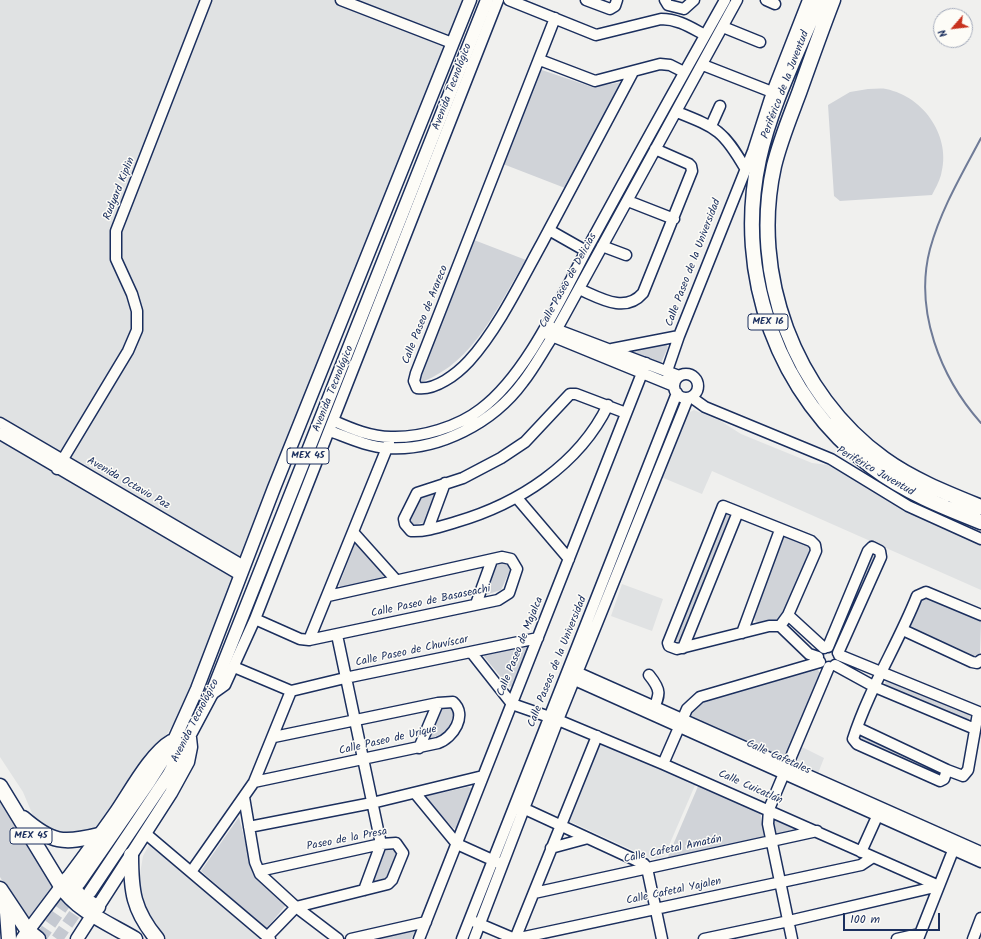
<!DOCTYPE html>
<html>
<head>
<meta charset="utf-8">
<style>
  body { margin:0 }
  #map { position:relative; width:981px; height:939px; overflow:hidden; background:#f0f0ee; font-family:Kalam,sans-serif }
  canvas { display:block }
  .north { position:absolute; left:933px; top:8px; width:40px; height:40px; box-sizing:border-box; background:#fdfcf7; border:1px solid #a3aaba; border-radius:50%; rotate:242deg; font-size:11px; font-weight:700; line-height:16px; text-align:center; color:#1b2f5e }
  .north::after { content:''; display:block; margin:auto; width:14px; height:18px; background:#c8321e; clip-path:polygon(50% 0,100% 100%,50% 72%,0 100%) }
  .scale { position:absolute; left:843px; top:913px; width:97px; height:18px; box-sizing:border-box; border:2px solid #1b2f5e; border-top:0; padding-left:5px; font-size:12px; line-height:14px; white-space:nowrap; color:#1b2f5e; -webkit-text-stroke:3px #fdfcf7; paint-order:stroke }
</style>
</head>
<body>
<div id="map">
<canvas width="981" height="939"></canvas>
<div class="north">N</div>
<div class="scale">100 m</div>
</div>
<script>
const ctx = document.querySelector('canvas').getContext('2d');
ctx.lineJoin = 'round';
function fill(path, color) { ctx.fillStyle = color; ctx.fill(path, 'evenodd'); }
function trace(path, color, width, dash) { ctx.strokeStyle = color; ctx.lineWidth = width; ctx.lineCap = dash ? 'butt' : 'round'; ctx.setLineDash(dash || []); ctx.stroke(path); }
function drawText(font, color, halo, rows, align = 'center') {
  ctx.font = font + ' Kalam,sans-serif'; ctx.lineWidth = 3; ctx.setLineDash([]); ctx.textBaseline = 'middle'; ctx.strokeStyle = halo; ctx.fillStyle = color; for (const [text, x, y, turn = 0] of rows) {
    ctx.save(); ctx.translate(x, y); ctx.rotate((+turn || 0) * Math.PI / 180); ctx.textAlign = isNaN(turn) ? turn : align; if (halo) ctx.strokeText(text, 0, 0); ctx.fillText(text, 0, 0); ctx.restore();
  }
}
const built = new Path2D(`
  M0,0H467L181,713L113,813L87,836L57,838L34,818L23,792L0,757Z
  M694,410L719,420L741,434L812,463L828,465L841,469L904,511L981,544V590L712,471L702,494L661,477L688,413Z
  M622,584L663,599L652,631L611,616Z
  M600,741L696,783L664,857L652,859L569,821Z
  M802,747L824,758L817,776L793,765Z
  M149,845L189,878L260,939H166L152,922L140,897V874L143,856Z`);
const green = new Path2D(`
  M539,69L592,87L623,82L565,188L503,164Z
  M868,89C874,89 881,88 886,89C925,97 952,138 941,175C939,182 935,189 932,195L840,201L834,196L828,105L850,92Z
  M474,240L526,260C497,306 476,361 422,382L419,379L420,373Z
  M666,344L668,347L661,363L634,355L633,351Z
  M437,491L425,522L414,525L410,520C418,501 415,498 437,491Z
  M726,510L729,512V517L681,640L677,642L674,640Z
  M785,536L808,546L810,554L781,617L778,620L761,624L755,621L753,614L781,539Z
  M358,543L386,575L385,578L341,588L339,585L355,544Z
  M871,551L879,552L842,638L837,640L835,638Z
  M507,562L511,568L501,590L485,595L497,564Z
  M923,596L981,620L980,653L975,656L910,627L908,623L920,597Z
  M525,644L528,646L512,686L509,687L482,654Z
  M812,669L818,670L821,674L785,760L691,718L690,715L697,702Z
  M887,678L967,713L970,716L969,720L965,721L886,686L885,682Z
  M451,705L456,710C449,726 449,734 430,738L441,708Z
  M863,735L941,770V775L936,776L859,742V737Z
  M699,784L760,812L765,836L763,839L667,859Z
  M468,787L472,788L456,829L453,828L426,798L427,796Z
  M0,800L56,889L29,925L0,877Z
  M239,817L253,874L285,903L286,905L266,929L201,871Z
  M770,817L794,827L796,829L777,834Z
  M395,848L399,853C394,865 389,884 372,880L386,849Z
  M410,929L415,931L411,939H367Z`);
const stream = new Path2D(`
  M981,138C962,174 941,209 930,249C914,310 940,377 981,423`);
const majorTunnel = new Path2D(`
  M40,939L74,890
  M57,939L85,899`);
const minor = new Path2D(`
  M341,0L452,43
  M509,0L596,35L661,19C678,19 690,27 705,35
  M586,0L610,9L615,6L617,0
  M665,0L668,5L684,9L694,0
  M766,0L775,4
  M555,18L416,373L414,381L417,388C435,391 457,374 469,361C498,329 521,281 542,243C572,186 603,129 633,72
  M723,27L760,42
  M540,60L595,81L660,64L670,65L684,72
  M703,65L772,92
  M677,112C717,128 723,130 745,168
  M711,126L720,106
  M628,201L674,219
  M549,230L586,251
  M602,246L626,255
  M579,289C600,298 625,314 643,293L692,171L691,166L689,164L655,149
  M550,327L679,376
  M547,334L674,386
  M612,349L679,336
  M674 386a12 12 0 1 1 24 0a12 12 0 1 1-24 0Z
  M672,385L667,371L679,336L753,151L772,92L808,0
  M691,397L705,407L831,459L908,506L981,539
  M608,405C579,465 518,504 456,522C442,526 426,532 411,531L405,524L404,519L417,493L463,478L501,458L525,442L570,394H576L626,413
  M334,421C352,429 371,437 391,437C421,438 458,427 481,409C529,373 563,292 592,240C636,159 680,80 725,0
  M0,423L244,566
  M330,431C349,438 368,447 388,448C439,451 493,423 523,382C534,368 543,351 553,336L737,0
  M0,434L240,575
  M57,469L128,351L137,330V311L132,294L116,259V231L206,0
  M517,498L569,559
  M428,529L445,483
  M353,532L396,580
  M476,604L492,560
  M788,615L824,648
  M255,619L300,639L309,640L498,600L509,593L517,569L511,559L502,557L328,596
  M780,626L788,615L816,551L815,545L811,541L723,506L668,643L669,646L677,649L769,626H780L809,654L818,657
  M903,630L972,662L977,663L981,660
  M742,633L780,530
  M337,635L381,844L364,890
  M309,640L389,443
  M828,647L868,551L872,547L880,551L881,557L838,653
  M683,648L738,512
  M471,652L512,704L558,720L663,764L939,886
  M839,655L981,713
  M835,665L875,687L975,729
  M234,667L291,691
  M572,670L981,852
  M649,675C662,691 660,694 652,713
  M568,677L981,862
  M291,691L345,678L538,638
  M211,695L225,685L255,619L498,0
  M858,728L947,770L963,776L968,770L978,713
  M419,748L438,703
  M663,764L687,709L700,697L820,662
  M947,770L944,779L940,781L857,744L853,739C869,689 898,644 917,596L926,592L981,615
  M254,782L438,743C453,738 468,715 453,702L438,703L274,737
  M415,793L457,844L499,863
  M244,797L255,862L260,874L296,907L338,939
  M525,809L644,864L647,868L662,939
  M249,827L372,803L483,776
  M145,833L270,939
  M551,848L588,838
  M861,852L880,810
  M259,871L381,844L396,843L403,853L392,880L388,884L296,907L267,937
  M191,872L254,782L291,691
  M534,893L817,831
  M475,922L515,939L861,865L873,857
  M351,939L426,922
  M419,939L646,363
  M462,939L677,393
  M474,939L558,720L688,398
  M515,939L597,736
  M704,939L789,921L939,886
  M792,939L768,824L769,809L829,667
  M897,939L919,934
  M918,939L956,843
  M973,939L981,918`);
const major = new Path2D(`
  M67,878L81,896L99,907
  M79,883L149,782L170,749L197,689L274,488L470,0
  M90,892L169,774L211,695L487,0
  M22,939C53,897 85,856 115,813C129,793 150,753 171,741
  M77,939L171,793L188,762L191,747L190,738`);
const highway = new Path2D(`
  M819,0C798,52 771,104 759,159C734,275 778,396 872,467C905,492 943,507 981,522
  M833,0C821,31 810,62 799,93C790,117 780,141 774,166C750,274 794,394 884,459C913,480 949,494 981,507
  M0,786L61,886C77,911 110,924 135,939
  M23,818C52,843 63,844 99,835
  M131,855C131,891 133,910 157,939
  M0,889L28,931L38,939
  M3,902L7,912L9,939`);
const shields = [
  [768,322,40],
  [308,456,42],
  [31,836,42]
];
const shieldNames = [
  ["MEX 16",768,322],
  ["MEX 45",308,456],
  ["MEX 45",31,836]
];
const streetNames = [
  ["Periférico de la Juventud",786,85,-69],
  ["Avenida Tecnológico",453,87,-69],
  ["Rudyard Kiplin",120,189,-68],
  ["Calle Paseo de la Universidad",694,263,-69],
  ["Calle Paseo de Delicias",569,281,-61],
  ["Calle Paseo de Arareco",426,315,-68],
  ["Avenida Tecnológico",334,389,-68],
  ["Periférico Juventud",875,472,30],
  ["Avenida Octavio Paz",128,484,30],
  ["Calle Paseo de Basaseachi",431,602,-12],
  ["Calle Paseo de Majalca",521,647,-68],
  ["Calle Paseo de Chuvíscar",412,652,-12],
  ["Calle Paseos de la Universidad",558,662,-68],
  ["Avenida Tecnológico",196,721,-63],
  ["Calle Paseo de Urique",388,741,-13],
  ["Calle Cafetales",778,758,24],
  ["Calle Cuicatlán",750,788,24],
  ["Paseo de la Presa",347,840,-11],
  ["Calle Cafetal Amatán",673,850,-12],
  ["Calle Cafetal Yajalen",674,892,-12]
];
fill(built, '#e0e2e3');
fill(green, '#d0d3d8');
trace(stream, '#6f7b97', 2);
trace(majorTunnel, '#c5c9d1', 12, [12, 6]);
trace(minor, '#1b2f5e', 13);
trace(major, '#1b2f5e', 15);
trace(highway, '#1b2f5e', 17);
trace(minor, '#fdfcf7', 10);
trace(major, '#fdfcf7', 12);
trace(highway, '#fdfcf7', 14);
for (const [x, y, w] of shields) { const box = new Path2D(); box.roundRect(x - w / 2, y - 8, w, 16, 3); ctx.fillStyle = '#fdfcf7'; ctx.fill(box); trace(box, '#1b2f5e', 1); }
drawText('bold 10px', '#1b2f5e', null, shieldNames);
drawText('11px', '#1b2f5e', '#fdfcf7', streetNames);
</script>
</body>
</html>
